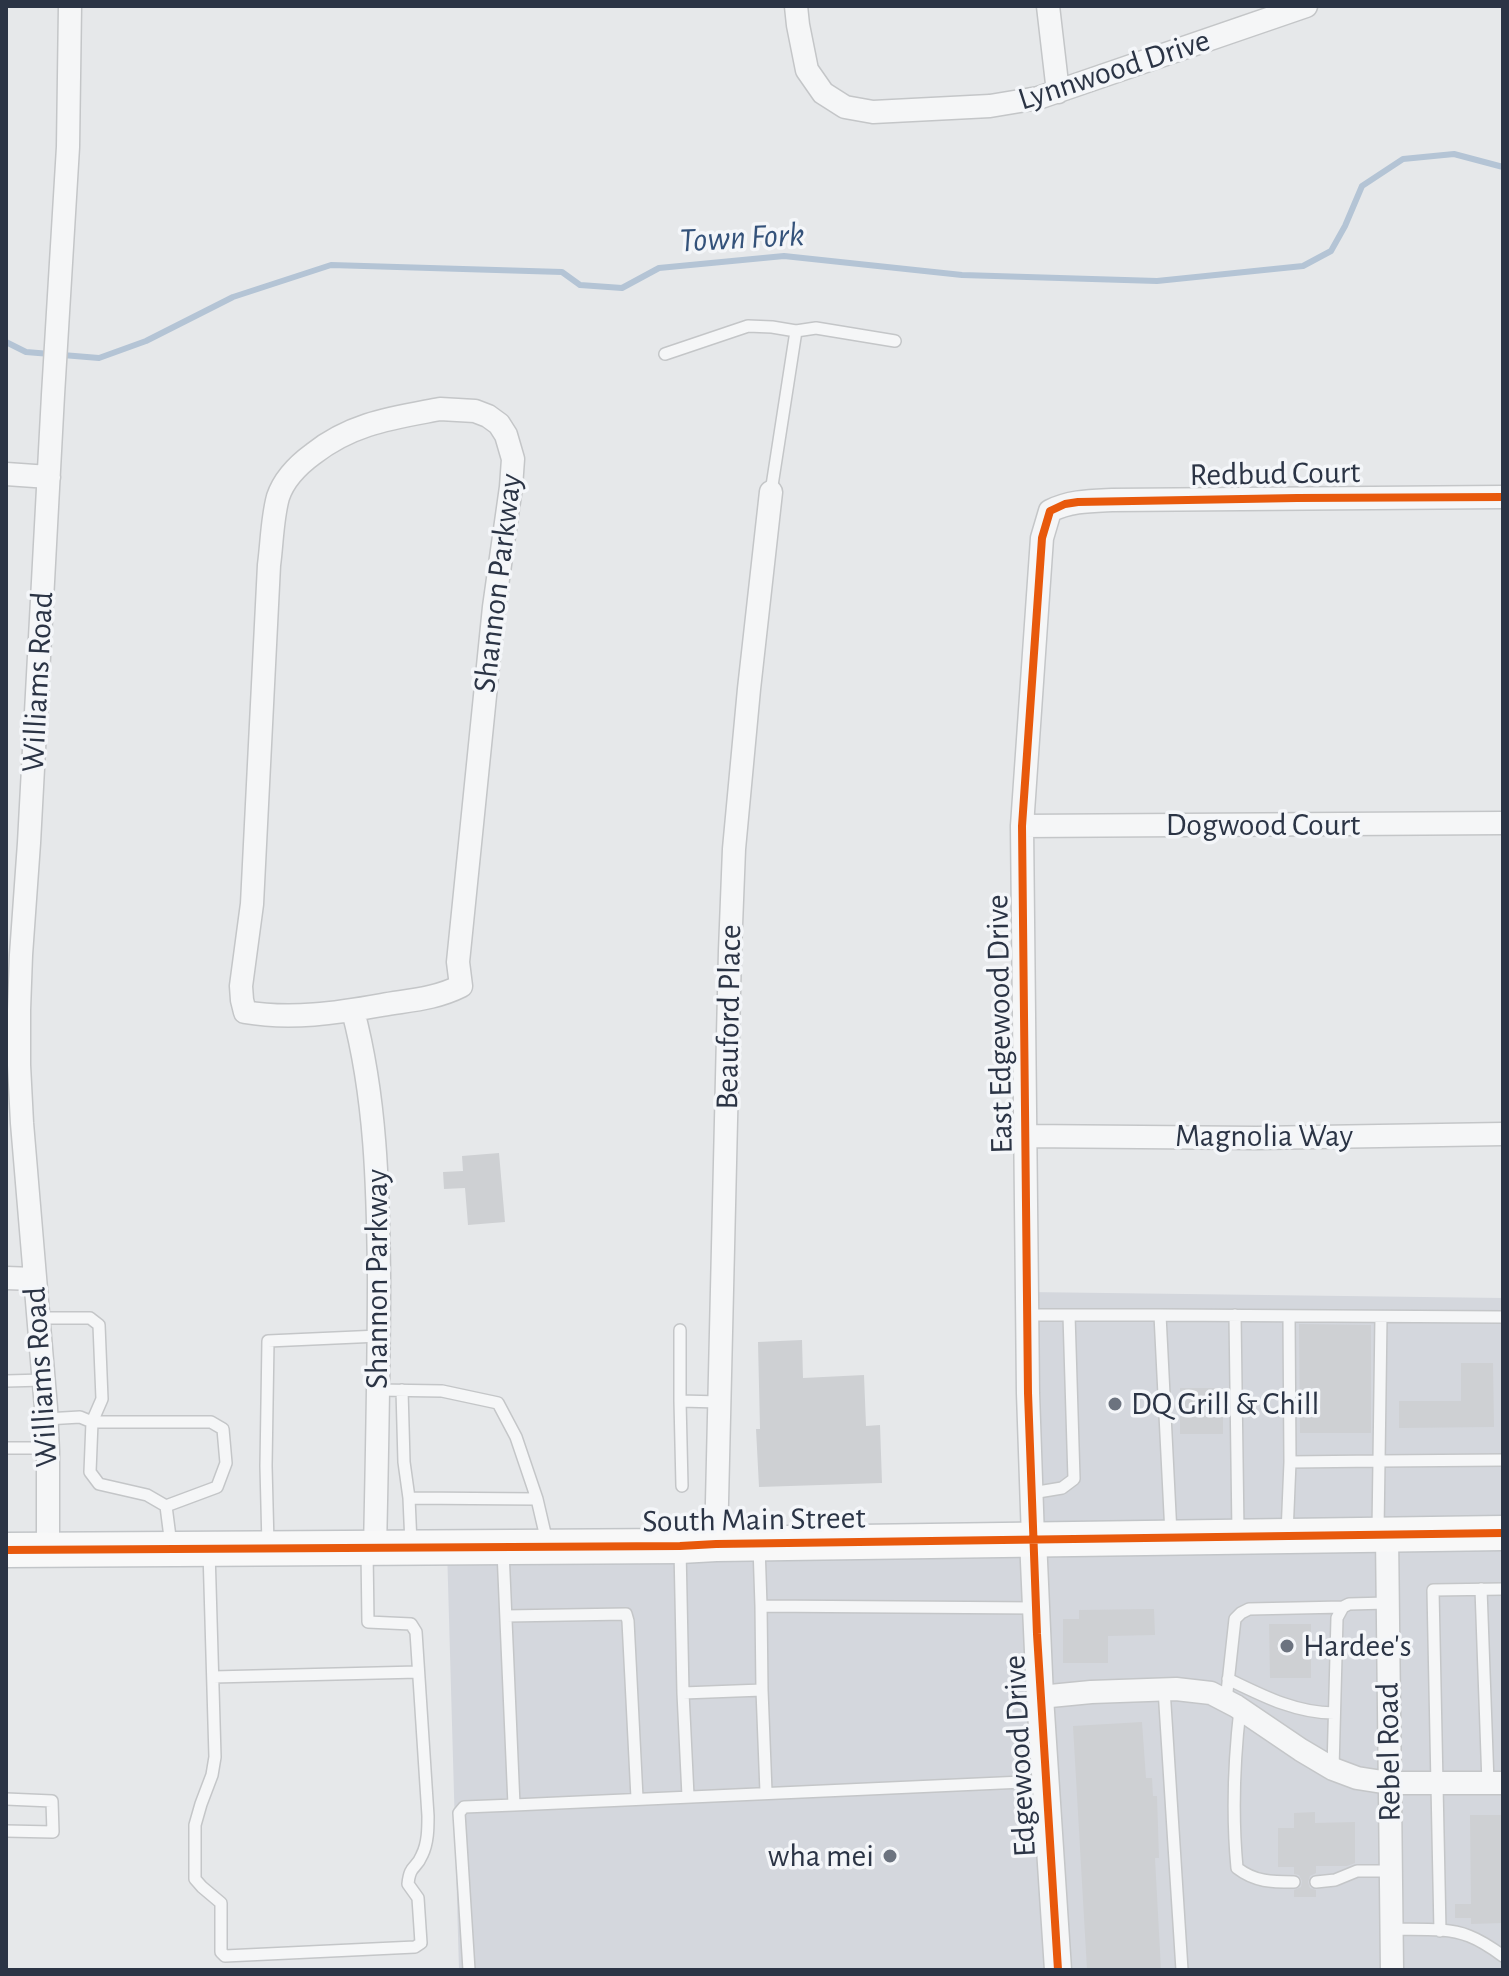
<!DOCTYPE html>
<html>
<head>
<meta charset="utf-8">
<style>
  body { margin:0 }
  #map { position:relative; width:1509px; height:1976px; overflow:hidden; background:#e6e8ea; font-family:"Alegreya Sans",sans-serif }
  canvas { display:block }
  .frame { position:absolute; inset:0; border:8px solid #2b3445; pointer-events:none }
</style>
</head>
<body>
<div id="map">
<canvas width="1509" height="1976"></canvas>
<div class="frame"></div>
</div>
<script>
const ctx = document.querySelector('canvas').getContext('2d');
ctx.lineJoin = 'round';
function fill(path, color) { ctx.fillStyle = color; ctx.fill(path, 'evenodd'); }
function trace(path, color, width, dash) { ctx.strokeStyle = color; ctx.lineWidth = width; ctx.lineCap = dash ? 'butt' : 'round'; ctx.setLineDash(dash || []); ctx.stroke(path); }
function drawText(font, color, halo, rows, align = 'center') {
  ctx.font = font + ' "Alegreya Sans",sans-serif'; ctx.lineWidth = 7; ctx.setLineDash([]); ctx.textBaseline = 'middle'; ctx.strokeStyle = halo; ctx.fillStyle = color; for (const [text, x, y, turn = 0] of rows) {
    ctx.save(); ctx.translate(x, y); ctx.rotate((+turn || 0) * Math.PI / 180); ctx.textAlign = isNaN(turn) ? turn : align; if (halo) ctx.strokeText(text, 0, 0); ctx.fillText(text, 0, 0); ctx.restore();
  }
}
const built = new Path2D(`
  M1027,1292L1503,1298V1970H459L447,1548L1032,1539Z`);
const stream = new Path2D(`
  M6,342L26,352L99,358L146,341L233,297L331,265L562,272L580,285L622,288L659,268L784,256L962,275L1157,281L1303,266L1331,251L1345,226L1362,186L1403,159L1454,154L1503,167`);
const building = new Path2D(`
  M499,1153L505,1222L468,1225L465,1188L444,1189L443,1172L463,1171L462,1156Z
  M1299,1324L1371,1325V1433H1300Z
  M802,1340L803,1378L864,1375L866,1426L880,1425L882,1483L759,1487L756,1429H760L758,1342Z
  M1461,1363H1493L1494,1427L1399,1428V1401H1461Z
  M1180,1388H1223V1434H1180Z
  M1154,1609L1155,1635L1108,1636V1663H1063V1619H1079V1610Z
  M1269,1624H1311V1678H1270Z
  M1142,1722L1146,1778H1152L1153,1796H1157L1159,1858H1155L1161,1970H1087L1073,1726Z
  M1315,1812V1823L1355,1822V1863L1347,1866H1316V1873L1310,1876L1308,1882L1310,1888L1316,1890V1897H1294V1890L1301,1887L1302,1881L1299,1875L1294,1874V1867H1278V1828H1294V1813Z
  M1470,1815H1503V1923L1471,1924V1918H1455V1904H1471Z`);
const service = new Path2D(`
  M665,354L748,326L772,327L796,331
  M771,492L796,331L816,328L895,341
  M1028,1315H1160L1171,1534
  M1160,1315L1503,1317
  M1235,1315L1238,1532
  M1289,1316L1290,1462
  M1381,1317L1379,1461L1503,1460
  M39,1318H90L99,1325L102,1399L92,1422H211L223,1429L226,1463L217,1487L166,1506
  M6,1381L44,1380
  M378,1390L442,1391L498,1403L516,1437L537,1499L547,1542
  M402,1390L404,1462L409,1498L411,1544
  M680,1401V1330
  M46,1419L80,1417L92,1422L90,1472L99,1484L147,1495L166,1506L171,1545
  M6,1448H48
  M682,1486L680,1401L720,1402
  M1032,1493L1062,1488L1074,1479L1069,1315
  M409,1498L537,1499
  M1287,1534L1290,1462L1379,1461L1378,1530
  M268,1545L266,1466L268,1341L379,1336
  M759,1546L761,1606L1035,1608
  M680,1549L683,1693L762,1690L761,1606
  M209,1551L215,1757L212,1775L201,1804L195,1825V1879L202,1887L221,1903V1952L225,1956L415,1947L421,1943L418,1898L408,1884C410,1864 416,1870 422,1855C428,1843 428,1828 428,1816L416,1632L411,1624L368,1622L367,1551
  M1481,1589L1488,1783
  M506,1616L626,1614L628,1621L637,1798
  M213,1677L418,1672
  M1228,1679C1263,1696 1296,1713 1334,1713
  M1164,1689L1182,1970
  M762,1690L766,1792
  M683,1693L688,1796
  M1226,1701L1235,1619L1241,1613L1249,1609L1343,1607
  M1240,1709C1234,1761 1232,1815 1237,1868C1255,1882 1272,1882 1294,1882
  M1333,1769L1337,1618L1343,1607L1349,1604L1387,1603
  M6,1799L52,1801L53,1832L6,1831
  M514,1805L1045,1781
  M1316,1882L1335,1880L1357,1871H1390
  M1391,1929C1416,1930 1446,1927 1469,1936C1482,1941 1492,1948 1503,1956
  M1440,1931L1433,1590L1503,1589
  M469,1970L459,1813L464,1807L514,1805L503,1551`);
const minor = new Path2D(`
  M796,6L798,25L807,70L823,93L845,107L873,112L990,106L1038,98L1306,6
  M1048,6L1058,92
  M440,409L475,411L488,416L499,424L506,435L513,459L511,487L494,607L458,962L461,986C435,999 411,1000 382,1005C337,1013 291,1020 245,1012L242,1000L241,986L252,904L269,565C272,543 272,519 278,497C284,479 298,465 313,454C352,423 393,418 440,409Z
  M6,474L49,477
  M1022,826L1503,823
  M353,1011C376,1098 378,1187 379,1276C379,1367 377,1458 375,1549
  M1025,1136L1256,1138L1503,1134
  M6,1278L35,1279
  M1387,1535L1392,1970
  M1033,1539L1028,1393L1022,826L1042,538L1050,511C1070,501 1090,501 1112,500L1503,497
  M716,1544L730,951L734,849L749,689L771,492
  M48,1550V1451L46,1408L22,1123L19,1065V1010L21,955L29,843L53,395L68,147L70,6
  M1040,1697L1091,1692L1176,1689L1211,1693L1236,1706L1301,1750L1333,1769L1357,1778L1389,1783H1503`);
const tertiary = new Path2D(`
  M1033,1539L1040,1697L1058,1970`);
const primary = new Path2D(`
  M6,1550L680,1546L716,1544L1503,1533`);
const cycleway = new Path2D(`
  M6,1550L680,1546L716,1544L1503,1533
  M1058,1970L1037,1634L1028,1393L1022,826L1042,538L1050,511L1065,504L1078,502L1297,498L1503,497`);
const markers = [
  [1115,1404,8,"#6c737f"],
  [1287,1646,8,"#6c737f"],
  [890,1856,8,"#6c737f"]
];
const streetNames = [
  ["Lynnwood Drive",1114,70,-18],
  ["Redbud Court",1275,474,-1],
  ["Shannon Parkway",498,583,-83],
  ["Williams Road",38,682,-87],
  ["Dogwood Court",1263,825],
  ["Beauford Place",729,1017,-89],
  ["East Edgewood Drive",1000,1024,-91],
  ["Magnolia Way",1264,1136],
  ["Shannon Parkway",377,1279,-90],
  ["Williams Road",41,1377,-94],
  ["South Main Street",754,1520,-1],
  ["Rebel Road",1389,1752,-91],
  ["Edgewood Drive",1020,1756,-93]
];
const poiNames = [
  ["DQ Grill & Chill",1131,1404],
  ["Hardee's",1303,1646],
  ["wha mei",874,1856,"right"]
];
const waterNames = [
  ["Town Fork",742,238,-3]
];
fill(built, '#d4d7dd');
trace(stream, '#b4c4d5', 6);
fill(building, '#ced0d3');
trace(service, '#c4c6c8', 14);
trace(minor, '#c4c6c8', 25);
trace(tertiary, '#c4c6c8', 29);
trace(primary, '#c2c5c8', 37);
trace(service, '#f5f6f7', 11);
trace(minor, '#f5f6f7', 22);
trace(tertiary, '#f5f6f7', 26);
trace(primary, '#f8f8f8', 34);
trace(cycleway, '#e8590c', 8);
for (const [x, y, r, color] of markers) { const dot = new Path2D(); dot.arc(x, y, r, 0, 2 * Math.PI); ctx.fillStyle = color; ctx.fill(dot); trace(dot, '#f4f6f9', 3); }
drawText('32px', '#2b3445', '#f4f6f9', streetNames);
drawText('32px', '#2b3445', '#f4f6f9', poiNames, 'left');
drawText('italic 34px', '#34527a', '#f4f6f9', waterNames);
</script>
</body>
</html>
